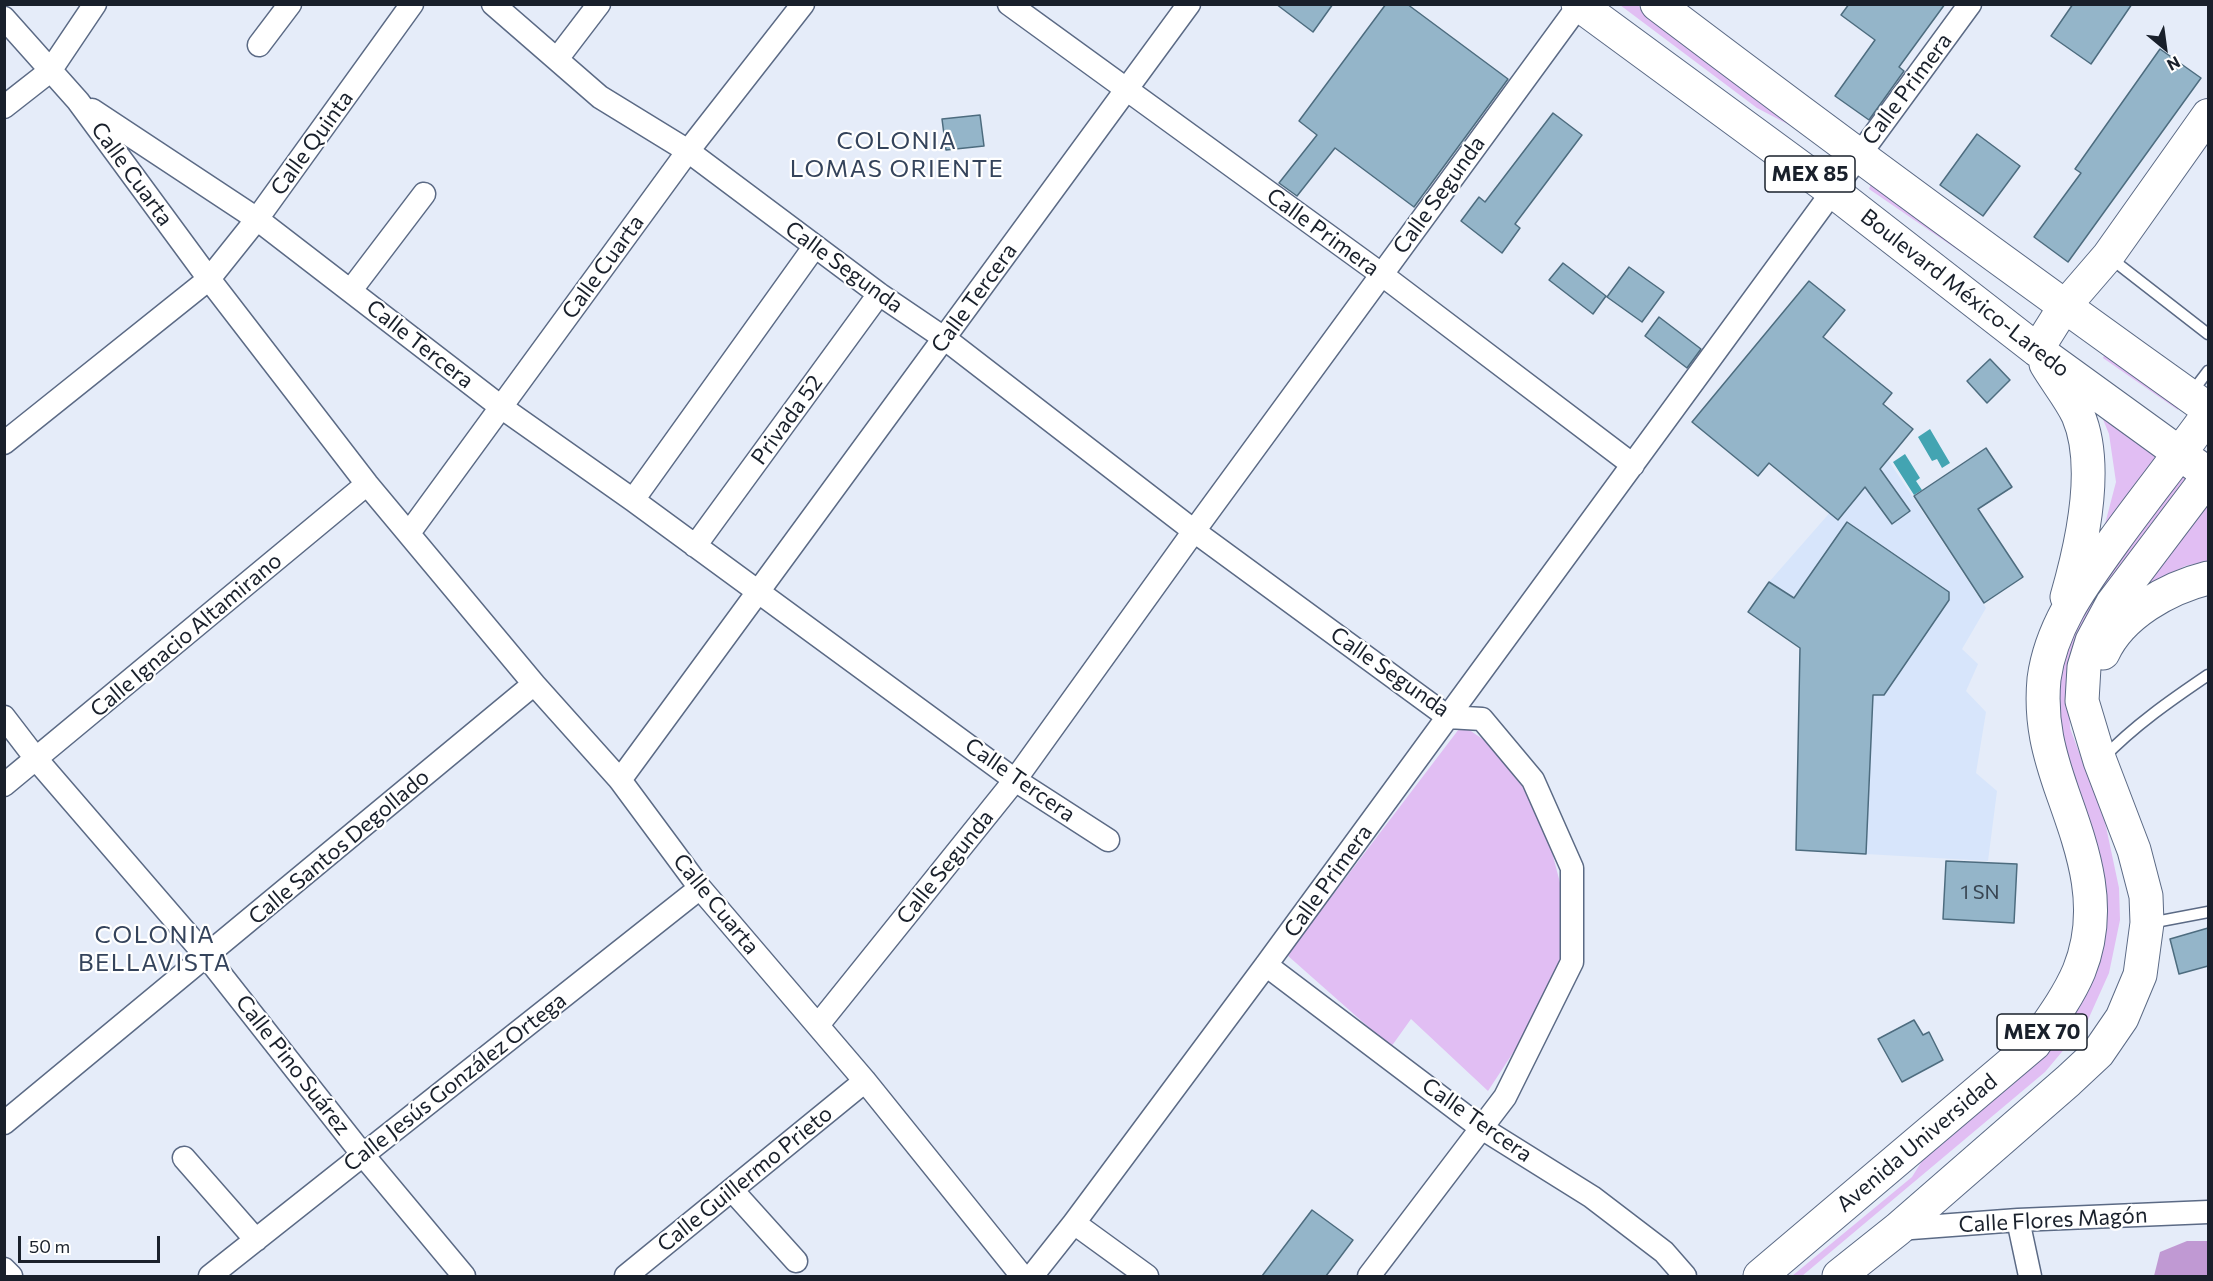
<!DOCTYPE html>
<html>
<head>
<meta charset="utf-8">
<style>
  body { margin:0 }
  #map { position:relative; width:2213px; height:1281px; overflow:hidden; background:#e5ecf9; font-family:Commissioner,sans-serif }
  canvas { display:block }
  .frame { position:absolute; inset:0; border:6px solid #19202b; pointer-events:none }
  .north { position:absolute; left:2135px; top:18px; width:60px; height:60px; -webkit-text-stroke:4px #fff; paint-order:stroke; rotate:151deg; font-size:16px; font-weight:700; line-height:24px; text-align:center; color:#19202b }
  .north::after { content:''; display:block; margin:auto; width:21px; height:27px; background:#19202b; clip-path:polygon(50% 0,100% 100%,50% 72%,0 100%) }
  .scale { position:absolute; left:18px; top:1236px; width:142px; height:27px; box-sizing:border-box; border:3px solid #19202b; border-top:0; padding-left:8px; font-size:18px; line-height:21px; white-space:nowrap; color:#19202b; -webkit-text-stroke:4px #fff; paint-order:stroke }
</style>
</head>
<body>
<div id="map">
<canvas width="2213" height="1281"></canvas>
<div class="frame"></div>
<div class="north">N</div>
<div class="scale">50 m</div>
</div>
<script>
const ctx = document.querySelector('canvas').getContext('2d');
ctx.lineJoin = 'round';
function fill(path, color) { ctx.fillStyle = color; ctx.fill(path, 'evenodd'); }
function trace(path, color, width, dash) { ctx.strokeStyle = color; ctx.lineWidth = width; ctx.lineCap = dash ? 'butt' : 'round'; ctx.setLineDash(dash || []); ctx.stroke(path); }
function drawText(font, color, halo, rows, align = 'center') {
  ctx.font = font + ' Commissioner,sans-serif'; ctx.lineWidth = 4.5; ctx.setLineDash([]); ctx.textBaseline = 'middle'; ctx.strokeStyle = halo; ctx.fillStyle = color; for (const [text, x, y, turn = 0] of rows) {
    ctx.save(); ctx.translate(x, y); ctx.rotate((+turn || 0) * Math.PI / 180); ctx.textAlign = isNaN(turn) ? turn : align; if (halo) ctx.strokeText(text, 0, 0); ctx.fillText(text, 0, 0); ctx.restore();
  }
}
const built = new Path2D(`
  M1883,452L1986,608L1962,649L1978,664L1966,691L1986,712L1976,773L1997,791L1988,861L1796,850L1800,648L1748,612L1769,582Z`);
const green = new Path2D(`
  M1620,5H1637L1837,150L1757,108Z
  M1871,184L2022,294L1869,189Z
  M2105,353L2178,407V410L2103,358Z
  M2100,412L2162,456L2106,526L2105,524L2116,482L2109,434Z
  M2190,473L2069,702L2070,728L2105,822L2119,888L2120,920L2109,973L2087,1022L2045,1072L1802,1276H1792L1912,1177L1930,1148L2095,963L2056,695L2076,612L2174,475Z
  M2208,502V561L2185,566L2137,591Z
  M1462,725L1490,744L1530,796L1552,852L1565,902L1562,962L1539,1013L1488,1091L1411,1019L1391,1047L1287,955Z`);
const forest = new Path2D(`
  M2187,1241H2208V1276H2154L2160,1252Z`);
const water = new Path2D(`
  M1930,429L1950,463L1942,468L1937,459L1932,461L1918,437Z
  M1905,454L1920,478L1916,481L1922,490L1914,495L1893,462Z`);
const building = new Path2D(`
  M1276,4H1333L1313,32Z
  M1386,4H1407L1508,79L1414,207L1335,148L1297,196L1279,183L1317,135L1299,121Z
  M1849,4H1945L1899,67L1904,71L1869,120L1835,96L1875,40L1841,15Z
  M2073,4H2132L2091,64L2051,36Z
  M2160,49L2201,78L2068,262L2034,237L2081,173L2075,169Z
  M1553,113L1582,135L1515,224L1520,228L1502,253L1461,221L1479,197L1485,202Z
  M980,115L984,146L946,150L942,119Z
  M1977,134L2020,166L1983,216L1940,185Z
  M1563,263L1606,296L1593,314L1549,280Z
  M1629,267L1664,292L1642,322L1607,297Z
  M1809,281L1845,310L1823,337L1892,393L1883,404L1913,429L1880,469L1910,511L1892,524L1865,487L1838,520L1769,463L1758,476L1692,422Z
  M1659,317L1701,349L1687,368L1645,336Z
  M1990,359L2010,380L1987,403L1967,381Z
  M1986,448L2012,487L1978,509L2023,577L1984,603L1914,496Z
  M1847,522L1949,592V600L1884,695H1873L1866,854L1796,850L1800,648L1748,612L1769,582L1794,598Z
  M1946,861L2017,864L2014,923L1943,919Z
  M2208,928V966L2179,974L2170,939Z
  M1914,1020L1923,1035L1929,1032L1943,1060L1902,1082L1878,1039Z
  M1312,1210L1353,1240L1326,1276H1262Z`);
const lane = new Path2D(`
  M2109,257L2208,334
  M2192,392L2208,371
  M2103,758C2135,725 2171,700 2208,675
  M2150,923L2208,912`);
const street = new Path2D(`
  M493,4L600,97L688,151L879,294L944,338L1194,531L1448,717L1482,719L1533,780L1572,868V962L1505,1097L1369,1276
  M1009,4L1381,274L1633,465
  M4,18L78,101L209,279L367,484L534,684L620,780L700,888L865,1081L1022,1276
  M259,45L290,4
  M557,59L599,4
  M4,107L50,71L95,4
  M92,110L257,219L501,407L633,500L1015,780L1108,840
  M351,290L424,194
  M4,443L209,279L257,219L412,4
  M633,500L815,246
  M409,533L688,151L803,4
  M695,546L879,294
  M4,717L37,760L207,957L363,1155L464,1276
  M620,780L1189,4
  M4,785L367,484
  M1266,965L1480,1127L1592,1197L1664,1252L1685,1276
  M818,1025L1015,780L1194,531L1579,5
  M4,1123L534,684
  M184,1158L256,1240
  M732,1190L796,1261
  M2018,1220L2030,1276
  M1074,1223L1147,1276
  M1898,1229L2018,1220L2208,1212
  M4,1269L11,1276
  M210,1276L700,888
  M626,1276L865,1081
  M1032,1276L1074,1223L1266,965L1970,4`);
const secondary = new Path2D(`
  M2037,350L2064,307L2108,256L2208,115`);
const primary = new Path2D(`
  M1578,4L1834,192L2037,350L2197,466
  M1657,4C1839,142 2023,277 2208,409
  M2046,364C2056,381 2070,398 2078,415C2100,466 2082,545 2067,597
  M2103,653C2121,614 2168,588 2208,578
  M1760,1276L2034,1044C2050,1021 2068,997 2079,971C2104,909 2084,853 2063,794C2049,754 2040,722 2044,679C2051,626 2083,584 2113,542C2144,499 2177,458 2208,415
  M1839,1276L1898,1229L2068,1081L2098,1053L2122,1018L2140,975L2147,923L2146,896L2134,850L2100,761L2082,701L2084,667L2092,641L2112,604L2208,477`);
const numberNames = [
  ["1 SN",1980,892]
];
const shields = [
  [1810,174,90],
  [2042,1032,90]
];
const shieldNames = [
  ["MEX 85",1810,174],
  ["MEX 70",2042,1032]
];
const streetNames = [
  ["Calle Primera",1907,89,-53],
  ["Calle Quinta",312,143,-54],
  ["Calle Cuarta",132,174,54],
  ["Calle Segunda",1439,195,-54],
  ["Calle Primera",1323,232,36],
  ["Calle Cuarta",603,267,-54],
  ["Calle Segunda",844,267,36],
  ["Boulevard México-Laredo",1965,293,38],
  ["Calle Tercera",974,298,-54],
  ["Calle Tercera",420,344,38],
  ["Privada 52",787,420,-54],
  ["Calle Ignacio Altamirano",186,635,-40],
  ["Calle Segunda",1390,672,35],
  ["Calle Tercera",1020,780,35],
  ["Calle Santos Degollado",339,847,-40],
  ["Calle Segunda",945,867,-51],
  ["Calle Primera",1328,881,-54],
  ["Calle Cuarta",716,904,51],
  ["Calle Pino Suárez",293,1065,52],
  ["Calle Jesús González Ortega",455,1082,-38],
  ["Calle Tercera",1477,1120,35],
  ["Avenida Universidad",1917,1143,-40],
  ["Calle Guillermo Prieto",745,1179,-39],
  ["Calle Flores Magón",2053,1220,-3]
];
const neighbourhoodNames = [
  ["COLONIA",897,141],
  ["LOMAS ORIENTE",897,169],
  ["COLONIA",155,935],
  ["BELLAVISTA",155,963]
];
fill(built, '#d7e5fb');
fill(green, '#e1bef3');
fill(forest, '#c099d3');
fill(water, '#43a4b2');
fill(building, '#94b5c9');
trace(building, '#4d6c7f', 1.5);
trace(lane, '#5b6a85', 13);
trace(street, '#5b6a85', 25);
trace(secondary, '#5b6a85', 34);
trace(primary, '#5b6a85', 35);
trace(lane, '#fff', 10);
trace(street, '#fff', 22);
trace(secondary, '#fff', 32);
trace(primary, '#fff', 33);
drawText('20px', '#384552', null, numberNames);
for (const [x, y, w] of shields) { const box = new Path2D(); box.roundRect(x - w / 2, y - 18, w, 36, 4.5); ctx.fillStyle = '#fff'; ctx.fill(box); trace(box, '#19202b', 1.5); }
drawText('bold 21px', '#19202b', null, shieldNames);
drawText('22px', '#19202b', '#fff', streetNames);
ctx.letterSpacing = '1.5px';
drawText('24px', '#34435b', '#fff', neighbourhoodNames);
ctx.letterSpacing = '0px';
</script>
</body>
</html>
